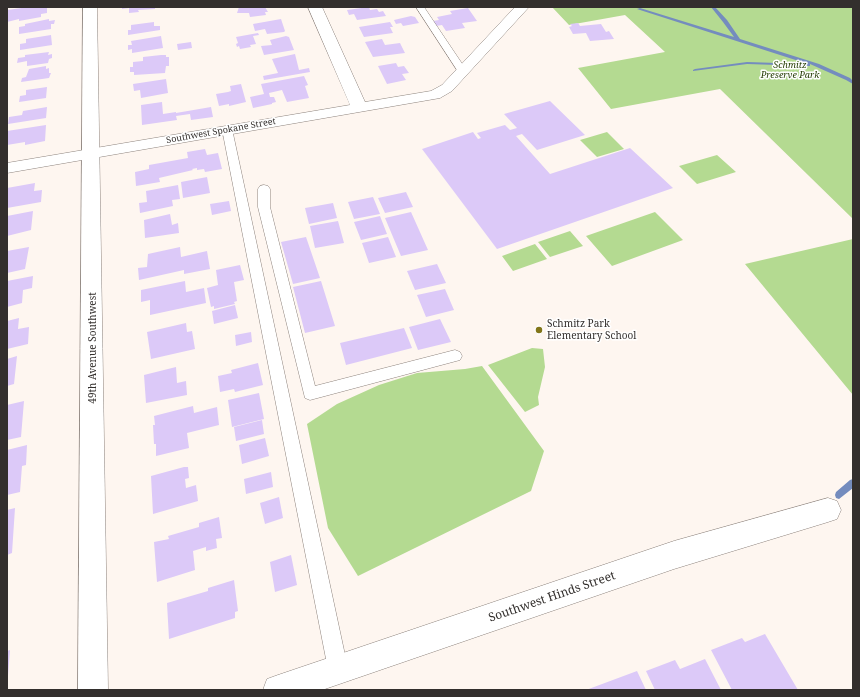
<!DOCTYPE html>
<html>
<head>
<meta charset="utf-8">
<style>
  body { margin:0 }
  #map { position:relative; width:860px; height:697px; overflow:hidden; background:#fef6f0; font-family:"Noto Serif",serif }
  canvas { display:block }
  .frame { position:absolute; inset:0; border:8px solid #332f2d; pointer-events:none }
</style>
</head>
<body>
<div id="map">
<canvas width="860" height="697"></canvas>
<div class="frame"></div>
</div>
<script>
const ctx = document.querySelector('canvas').getContext('2d');
ctx.lineJoin = 'round';
function fill(path, color) { ctx.fillStyle = color; ctx.fill(path, 'evenodd'); }
function trace(path, color, width, dash) { ctx.strokeStyle = color; ctx.lineWidth = width; ctx.lineCap = dash ? 'butt' : 'round'; ctx.setLineDash(dash || []); ctx.stroke(path); }
function drawText(font, color, halo, rows, align = 'center') {
  ctx.font = font + ' "Noto Serif",serif'; ctx.lineWidth = 3; ctx.setLineDash([]); ctx.textBaseline = 'middle'; ctx.strokeStyle = halo; ctx.fillStyle = color; for (const [text, x, y, turn = 0] of rows) {
    ctx.save(); ctx.translate(x, y); ctx.rotate((+turn || 0) * Math.PI / 180); ctx.textAlign = isNaN(turn) ? turn : align; if (halo) ctx.strokeText(text, 0, 0); ctx.fillText(text, 0, 0); ctx.restore();
  }
}
const green = new Path2D(`
  M552,7H853V219L720,89L611,109L578,68L665,52L625,15L569,25Z
  M607,132L624,149L597,157L580,140Z
  M717,155L736,172L697,184L679,166Z
  M655,212L683,240L612,266L586,236Z
  M570,231L583,246L550,257L538,242Z
  M853,239V395L745,264Z
  M535,244L547,259L513,271L502,256Z
  M532,348L543,349L545,367L538,397L539,405L525,412L488,365Z
  M482,366L544,451L531,491L358,576L328,528L307,424L337,404L379,385L417,373L465,369Z`);
const stream = new Path2D(`
  M711,7H715L727,20L740,39L819,64L850,78L853,81V84L846,80L810,64V66H808L747,64L693,71V70L695,69L747,62L808,64L637,9L640,8L734,37L723,22Z
  M853,479V488L839,499L836,498L835,495L836,492L850,480Z`);
const building = new Path2D(`
  M29,7H47V13L41,14V17L19,21V19L7,22V10Z
  M122,7H155V9L138,10L139,12L129,13V8L122,9Z
  M239,7H265L268,12H265L266,15L250,17L249,13H237Z
  M369,7L370,10L377,9L379,12L383,11L386,16L357,20L354,14L349,15L347,10Z
  M468,8L477,21L462,23L465,28L446,31L442,25L436,26L433,21L439,20L437,17L452,14L450,11Z
  M411,16L415,17L419,23L403,26L401,23L396,24L394,20Z
  M49,19V21L55,20L54,24H51V29L19,34V27L25,26V24Z
  M281,19L285,31L284,32L267,34L265,29L255,31L253,24Z
  M154,22V26H160V30L128,35V30H131V25Z
  M390,22L393,27H390L393,33L364,37L359,27Z
  M578,23L580,26L601,24L606,32L609,31L614,39L590,41L586,33L573,34L569,27L572,26L570,24Z
  M258,33L259,35L253,36L256,44L250,45L251,47L240,49L239,46L237,47L236,44L238,43L236,37Z
  M51,35L52,45L20,50V44L26,43V39Z
  M161,36L163,48L132,53V49L128,50V45H132L131,41Z
  M286,36L289,37L294,50L264,55L261,46L272,45L270,40Z
  M382,39L385,45L400,43L405,53L373,57L365,42Z
  M191,42L192,48L178,50L177,44Z
  M49,52L48,55L52,54V58L49,59L48,63L27,66V61L17,63L18,58L25,57V55Z
  M295,54L299,70L309,68L310,72L264,80L263,76L278,73L272,59Z
  M161,55H166V57H169V66H166L165,73L134,75V72H130V67H133V62L143,61V57Z
  M396,63L398,67L404,66L409,73L402,74L406,80L387,84L378,66Z
  M46,66V69L49,68V73H51L49,78L21,82L22,78L26,77L29,69Z
  M304,76L308,85L305,86L309,98L287,102L282,90L269,93L270,97H274L276,102L272,103V104L253,108L250,97L264,94L261,84Z
  M166,79L168,93L141,98L140,90L134,91L133,84Z
  M241,84L246,102L229,106V104L219,106L216,94L228,92L231,91L230,86Z
  M47,87L46,98L19,102L20,96L26,95V90Z
  M550,101L585,135L537,150L522,134L516,136L550,174L630,148L673,188L497,249L422,149L473,132L478,139L481,138L477,133L505,125L510,130L517,128L504,114Z
  M162,102L163,114L176,112V113L211,107L213,117L191,120L190,114L176,116L177,120L142,125L141,105Z
  M47,107L46,118L8,124L9,117L22,115L23,111Z
  M46,125L45,141L25,145V142L7,145V131Z
  M205,149L207,155L218,153L222,169L205,172L204,169L197,170V168L192,169L193,170L159,178L160,182L136,186L135,172L149,169V165L188,158L187,152Z
  M207,177L210,193L183,198L181,182Z
  M35,183L34,191L42,190L41,202L7,208V188Z
  M178,185L180,199L172,200L173,206L140,213L139,203L147,202L146,191Z
  M406,192L413,207L385,213L378,198Z
  M373,197L380,214L354,219L348,202Z
  M229,201L231,211L212,215L210,204Z
  M333,203L337,218L309,224L305,208Z
  M33,211L31,230L7,236V216Z
  M411,212L428,250L401,256L385,218Z
  M170,214L172,225L178,223L179,233L145,238L144,220Z
  M380,216L387,234L361,240L354,222Z
  M338,221L344,243L315,248L310,226Z
  M306,237L320,278L293,284L281,242Z
  M388,237L396,257L369,263L362,243Z
  M29,247L25,269L7,273V251Z
  M180,247L181,257L207,251L210,269L184,274V270L139,280L138,268L147,267L148,254Z
  M437,264L446,283L415,290L407,271Z
  M240,265L244,280L234,282L237,301L234,302L235,304L214,309V306L211,307L207,288L218,285L216,270Z
  M33,276L32,288L23,290L22,303L7,307V281Z
  M185,281L186,292L204,288L206,303L150,315V300L141,302V290Z
  M321,281L335,326L305,333L293,287Z
  M445,289L454,310L426,317L417,295Z
  M235,305L238,318L214,324L212,311Z
  M19,318L18,329L29,327L28,344L7,349V321Z
  M440,319L451,342L418,350L409,327Z
  M186,323L187,332L192,331L195,349L151,359L147,332Z
  M404,328L412,348L346,365L340,343Z
  M251,332L252,342L236,346L235,335Z
  M17,356L14,384L7,386V359Z
  M258,363L263,385L235,392L234,389L220,392L218,376L232,373L231,370Z
  M176,367L177,383L186,381L187,395L146,403L144,375Z
  M259,393L264,419L232,427L228,400Z
  M24,401L21,437L7,440V405Z
  M193,406L194,413L217,407L219,425L187,433L189,448L156,456V444H154L153,425H155L154,416Z
  M262,420L264,434L236,441L234,427Z
  M265,438L269,456L242,464L239,445Z
  M27,445L26,465L22,466L20,492L7,495V450Z
  M184,467H188L189,478L185,479L186,488L196,485L198,501L153,514L151,476Z
  M271,472L273,487L246,494L244,479Z
  M279,497L283,518L265,524L260,503Z
  M15,508L12,553L7,555V510Z
  M219,517L222,538L216,539L217,548L206,551V547L193,551L195,570L157,582L154,542L169,539L168,536L199,527V523Z
  M291,555L297,585L275,592L270,562Z
  M234,580L238,611L235,612V618L169,639L167,603L208,591V588Z
  M765,634L798,690H732L711,650L742,638L745,642Z
  M10,650L8,676H7V651Z
  M705,659L721,690H655L646,671L675,660L680,669Z
  M637,671L646,690H586Z`);
const lane = new Path2D(`
  M416,7H424L467,71L465,73H459Z
  M227,126L232,129L348,669L345,676L338,679L331,676L328,669L222,129Z
  M264,185L268,186L270,189V207L315,386L455,350L460,352L462,356L460,360L310,400L305,398L258,207V189L260,186Z`);
const street = new Path2D(`
  M308,7H322L365,102L431,91L442,85L515,7H529L452,91L440,98L7,173V163L350,105Z
  M828,498L837,501L841,510L837,519L828,522L674,569L322,690H263L267,679L278,675L674,541Z`);
const secondary = new Path2D(`
  M83,7H97L108,690H78Z`);
const markers = [
  [539,330,4,"#827518"]
];
const farParknames = [
  ["Schmitz",790,65],
  ["Preserve Park",790,75]
];
const farStreetnames = [
  ["Southwest Spokane Street",221,131,-10]
];
const poiNames = [
  ["Schmitz Park",547,324],
  ["Elementary School",547,336]
];
const streetNames = [
  ["49th Avenue Southwest",93,348,-90]
];
const nearStreetnames = [
  ["Southwest Hinds Street",552,597,-19]
];
fill(green, '#b4da91');
fill(stream, '#748cbe');
fill(building, '#dcc9f8');
trace(lane, '#8d837d', 1);
trace(street, '#8d837d', 1);
trace(secondary, '#8d837d', 1);
fill(lane, '#fff');
fill(street, '#fff');
fill(secondary, '#fff');
for (const [x, y, r, color] of markers) { const dot = new Path2D(); dot.arc(x, y, r, 0, 2 * Math.PI); ctx.fillStyle = color; ctx.fill(dot); trace(dot, '#fff', 1.5); }
drawText('italic 9px', '#263e06', '#fff', farParknames);
drawText('9px', '#332f2d', '#fff', farStreetnames);
drawText('10px', '#332f2d', '#fff', poiNames, 'left');
drawText('10px', '#332f2d', '#fff', streetNames);
drawText('12px', '#332f2d', '#fff', nearStreetnames);
</script>
</body>
</html>
